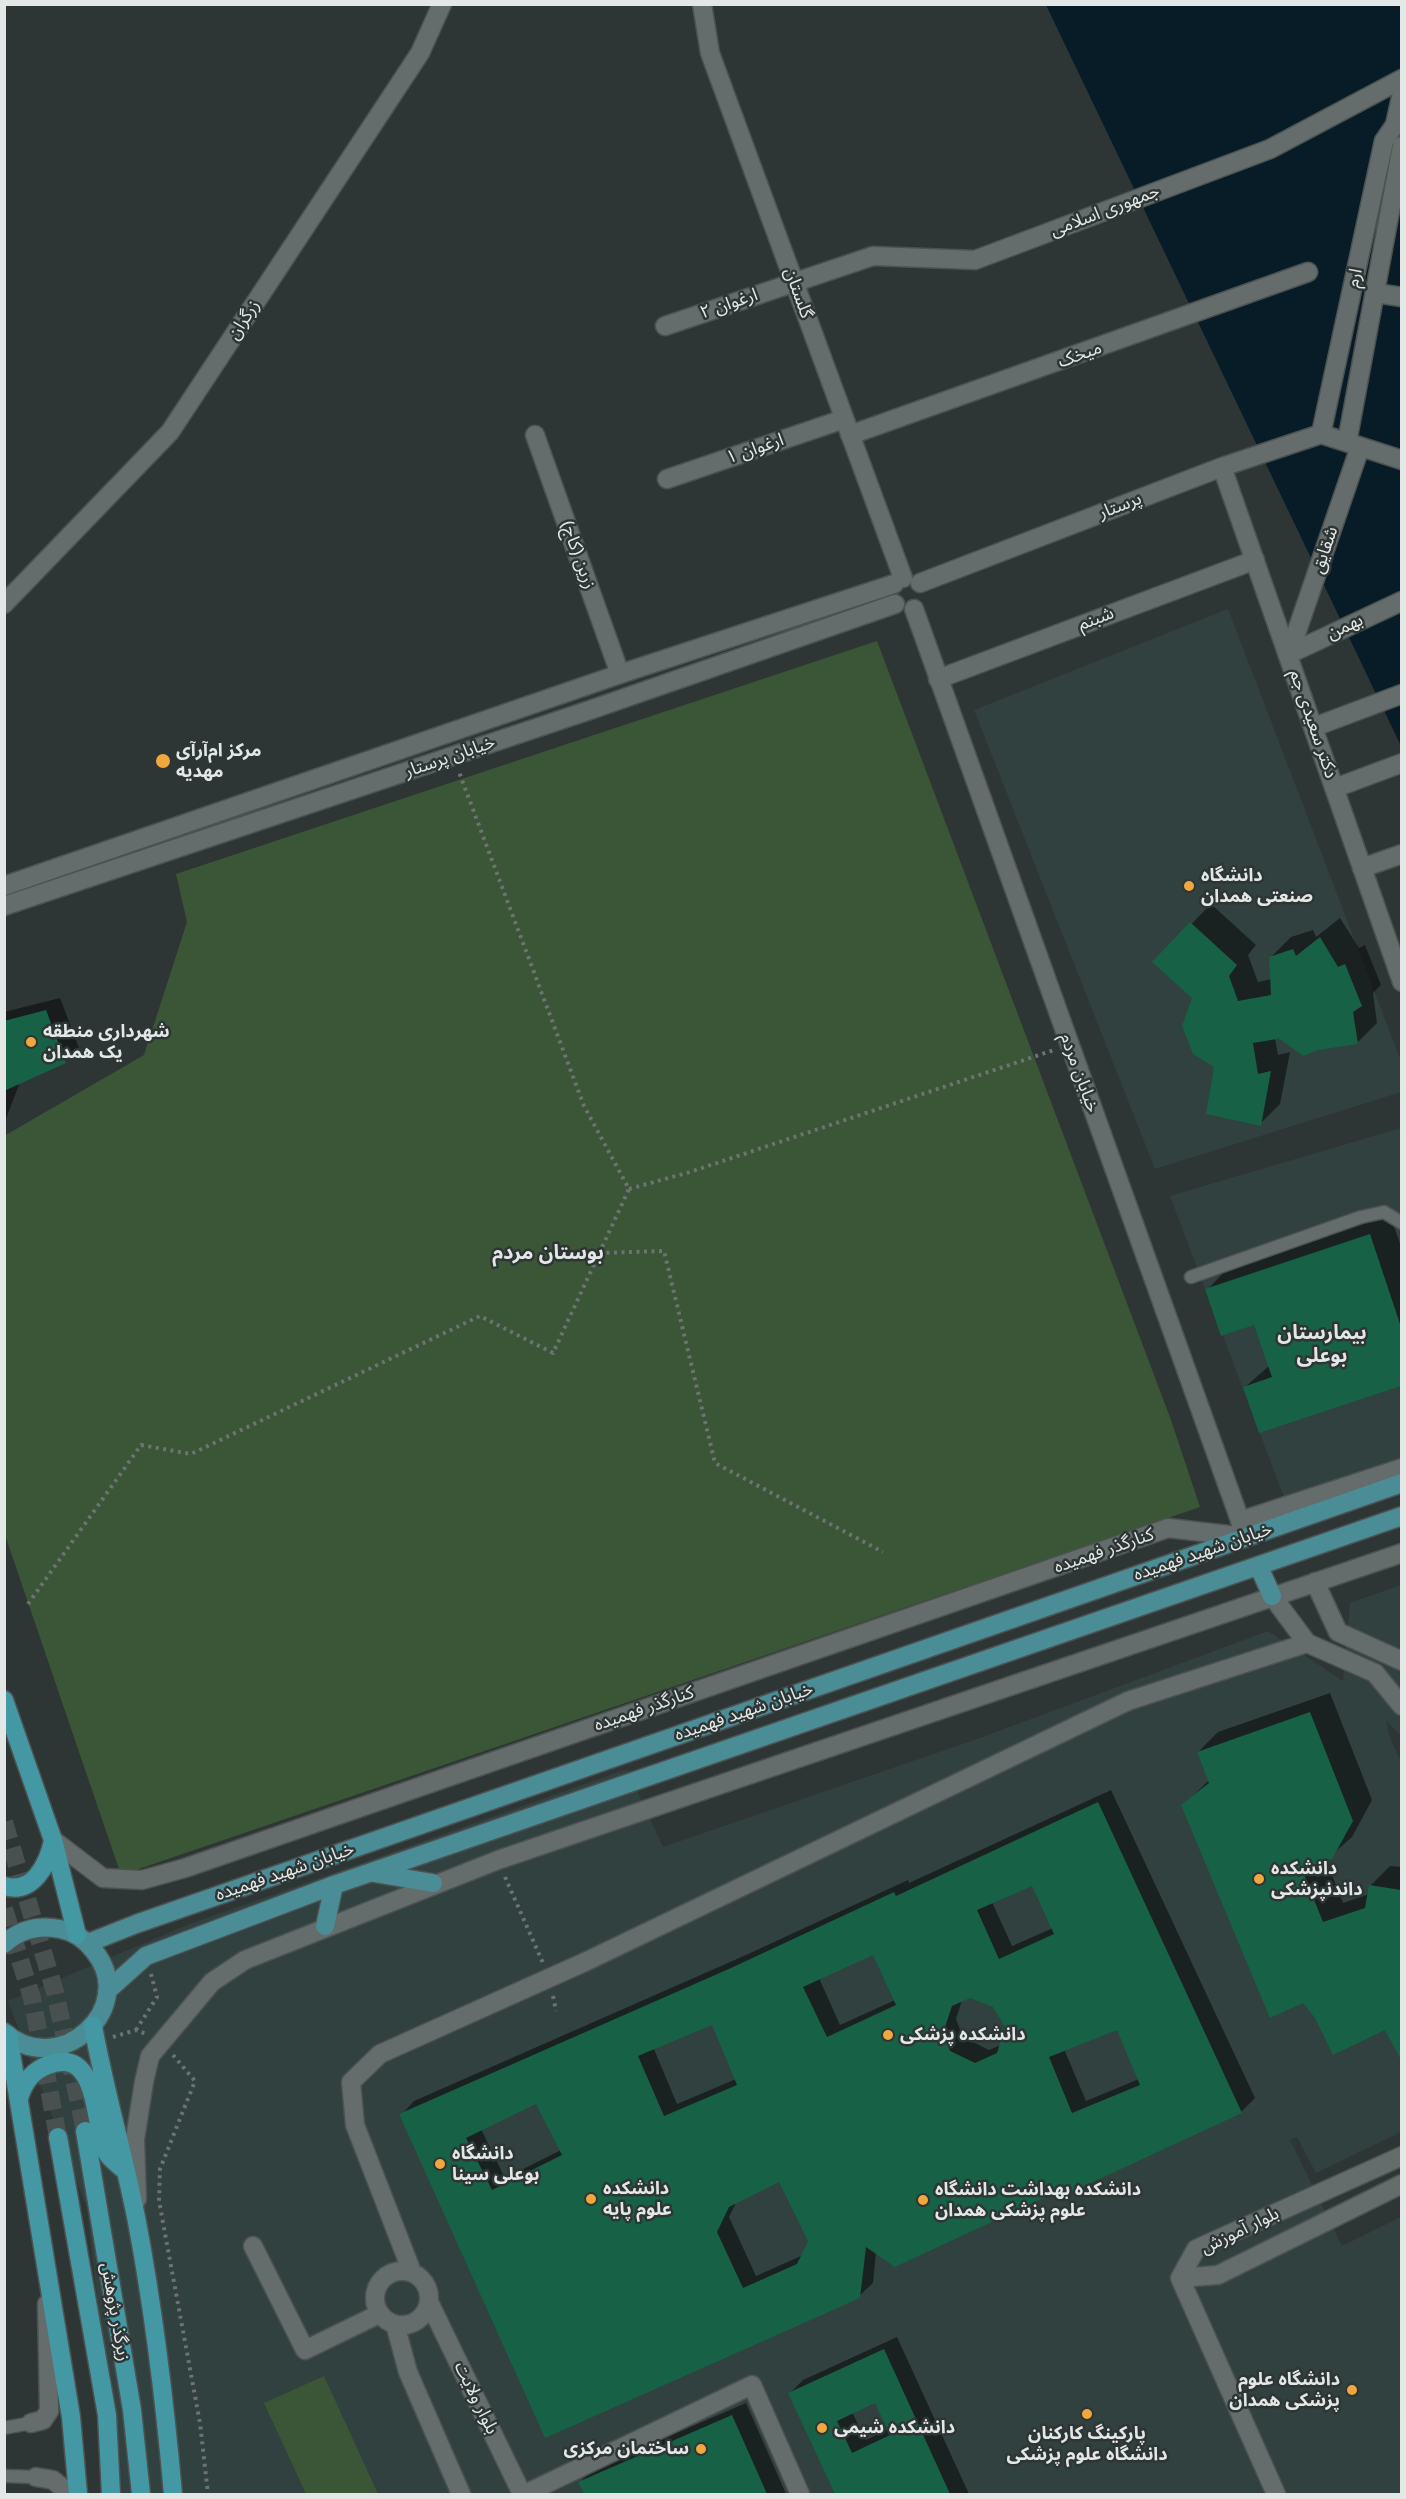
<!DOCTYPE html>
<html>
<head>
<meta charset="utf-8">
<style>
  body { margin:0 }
  #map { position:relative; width:1406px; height:2499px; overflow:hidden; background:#2e3635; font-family:"Noto Sans",sans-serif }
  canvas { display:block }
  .frame { position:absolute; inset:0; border:6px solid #e3e8e7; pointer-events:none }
</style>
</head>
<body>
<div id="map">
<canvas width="1406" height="2499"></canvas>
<div class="frame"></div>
</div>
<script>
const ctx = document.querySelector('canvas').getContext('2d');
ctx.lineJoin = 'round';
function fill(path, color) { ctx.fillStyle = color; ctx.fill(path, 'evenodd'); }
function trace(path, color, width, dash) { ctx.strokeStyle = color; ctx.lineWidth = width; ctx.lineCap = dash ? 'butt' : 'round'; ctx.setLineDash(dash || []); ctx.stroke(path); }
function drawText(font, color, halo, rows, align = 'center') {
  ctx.font = font + ' "Noto Sans","Noto Sans Arabic",sans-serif'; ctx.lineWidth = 5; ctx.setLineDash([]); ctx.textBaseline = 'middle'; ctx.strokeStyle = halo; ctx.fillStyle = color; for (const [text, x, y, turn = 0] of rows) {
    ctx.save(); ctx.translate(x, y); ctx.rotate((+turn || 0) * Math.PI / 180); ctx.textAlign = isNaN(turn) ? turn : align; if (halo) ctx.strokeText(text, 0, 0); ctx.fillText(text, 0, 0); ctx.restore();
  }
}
const built = new Path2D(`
  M1228,609L1401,1061V1092L1155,1169L974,710Z
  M1401,1128V1459L1287,1505L1170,1196Z
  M1401,1585V1735L1386,1721L1391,1741L1402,1763L1401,2132L1316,2173L1297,2137L1290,2140L1342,2246L1401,2217V2494H119L87,2208L8,2001L187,1925L627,1769L663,1847L980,1738L1268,1631L1343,1681L1350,1603Z`);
const green = new Path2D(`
  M877,641L1171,1420L1200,1507L121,1875L5,1535L4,1136L144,1055L187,922L176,874Z
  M324,2376L378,2494H306L264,2403Z`);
const water = new Path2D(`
  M1046,5H1401V746Z`);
const shadow = new Path2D(`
  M1211,904L1256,945L1248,955L1258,982L1272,979L1271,957L1291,937L1313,930L1316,937L1340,918L1359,948L1365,945L1381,985L1373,993L1377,1023L1357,1043L1279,1036L1275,1038L1278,1055L1290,1052L1280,1104L1260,1124L1216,1066L1194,997L1154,962Z
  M60,998L79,1048L65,1061L20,1082L4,1124V1012Z
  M1390,1215L1402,1249V1384L1260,1432L1245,1387L1269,1366L1255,1323L1207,1290L1226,1270Z
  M1330,1693L1372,1800L1352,1837L1326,1860L1343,1903L1369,1894L1370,1886L1390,1866L1402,1867L1401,2056L1386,2028L1316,2017L1183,1806L1209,1780L1198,1752L1218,1732Z
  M1111,1790L1255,2098L1242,2111L1057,2197L1055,2191L876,2252L873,2283L859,2296L545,2436L401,2115L414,2101L746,1955L908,1880L909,1883ZM1033,1884L1053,1928L1012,1946L992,1902ZM874,1953L895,2000L840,2025L819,1978ZM970,1996L994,2006L1007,2027L1001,2045L989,2050L963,2037L956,2019L962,2000ZM712,2023L736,2079L677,2104L654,2049ZM1118,2028L1139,2079L1086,2101L1064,2049ZM537,2102L561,2150L505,2178L481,2129ZM780,2180L810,2241L803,2255L756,2276L729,2217L737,2201Z
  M897,2337L969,2494H836L790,2393L803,2380ZM876,2401L889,2429L866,2440L852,2412Z
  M746,2403L786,2494H585L580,2482L593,2469Z`);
const building = new Path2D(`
  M1190,922L1237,965L1229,976L1238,1001L1271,995L1269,957L1293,949L1296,956L1320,937L1338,967L1345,964L1362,1006L1353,1012L1358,1044L1318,1050L1303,1056L1277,1037V1039L1253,1043L1258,1074L1271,1071L1261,1126L1206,1114L1214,1067L1193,1054L1182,1026L1192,998L1152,962Z
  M46,1010L66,1063L4,1091V1021Z
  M1370,1234L1401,1327V1386L1259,1433L1243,1387L1272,1377L1254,1325L1221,1336L1205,1289Z
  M1310,1712L1353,1821L1332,1859L1303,1872L1323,1922L1365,1908L1369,1885L1401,1890V2060L1385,2030L1333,2055L1315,2018L1303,2003L1270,2018L1181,1805L1209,1783L1197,1752Z
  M1098,1802L1242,2113L1056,2199L1054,2193L895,2267L866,2247L860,2298L545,2438L399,2114L731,1968L894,1892L896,1896ZM1032,1886L1054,1934L999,1959L977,1910ZM873,1955L896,2005L827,2037L803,1987ZM970,1998L993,2007L1005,2027L997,2053L975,2063L950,2051L943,2033L952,2006ZM712,2025L737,2085L664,2116L638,2056ZM1117,2030L1140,2085L1072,2113L1049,2057ZM536,2104L562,2155L492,2190L466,2138ZM779,2182L808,2241L797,2264L743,2288L717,2232L729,2207Z
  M884,2349L950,2494H835L788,2393ZM875,2403L890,2435L852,2453L837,2421Z
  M732,2415L767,2494H584L578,2482Z`);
const trunkTunnel = new Path2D(`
  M4,1822L55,1992L85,2131
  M4,1909L32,1998L58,2137`);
const path = new Path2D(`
  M629,1189L690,1172L1054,1050
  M599,1253L664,1251L715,1463L883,1552
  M28,1604L141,1445L191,1454L480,1316L553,1353L629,1189L584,1106L459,772
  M505,1877L543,1963
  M553,1996L556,2011
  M136,2030L157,1997L151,1974
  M113,2037L136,2030L146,2034
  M173,2055L195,2081L160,2169L159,2201L200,2423L208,2494`);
const service = new Path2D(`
  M1191,1277L1361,1217L1384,1212L1402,1223
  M4,2428L31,2423
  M4,2476L36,2477`);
const minor = new Path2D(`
  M702,4L710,53L903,578
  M1376,293L1402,297
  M665,326L873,256L975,260L1270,149L1402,79
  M1321,434L1402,460
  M535,435L620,674
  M850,435L1308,272
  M667,479L844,419
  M1289,654L1360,447
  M1289,654L1402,601
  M938,679L1255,560
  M1314,727L1402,694
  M1335,788L1402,763
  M1362,868L1402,854
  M1240,1521L1402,1468
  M1315,1582L1338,1632L1402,1661
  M1272,1596L1307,1643L1375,1673L1402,1706
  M53,1840L103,1878L142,1880L185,1868L1168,1528L1246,1537
  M253,2246L305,2350L379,2314
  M375 2298a27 27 0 1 1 54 0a27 27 0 1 1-54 0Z
  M412,2272L355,2125L351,2082L380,2054L587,1961L1128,1701L1307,1643
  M1180,2278L1196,2249L1402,2156
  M1180,2278L1218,2275L1402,2184
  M1180,2278L1276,2494
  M429,2302L522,2494
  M395,2324L408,2372L461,2494
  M31,2423L43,2420L49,2411L47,2304
  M36,2477L53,2480L70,2494
  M525,2494L752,2385L800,2494`);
const tertiary = new Path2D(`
  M1347,442L1402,146
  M1222,467L1402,982
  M920,583L1222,467L1321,434L1384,141L1395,125L1402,93
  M4,604L170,432L420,53L442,4
  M914,609L1246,1537
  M4,886L620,674L894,584
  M4,906L590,710L895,604
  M137,2199L135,2139L144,2082L150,2056L212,1982L245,1960L498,1860L1402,1553`);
const primary = new Path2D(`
  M1259,1567L1272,1596
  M374,1873L433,1883
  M325,1926L334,1885
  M88,1943L136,1924L1402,1483
  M4,1944C20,1929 40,1925 60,1929C75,1932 85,1939 94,1951C140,2007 59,2081 4,2032
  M107,1991L146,1956L334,1885L1402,1516`);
const trunk = new Path2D(`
  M4,1700L53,1840L77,1935
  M4,1886C33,1895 48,1864 53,1841
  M93,2026C105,2092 124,2156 137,2222C154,2312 165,2404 173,2494
  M8,2035L71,2417L78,2494
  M19,2098C24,2082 32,2071 48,2065C101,2045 93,2129 107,2153C110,2159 118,2164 123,2169
  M85,2131L132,2410L141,2494
  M58,2137L107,2415L111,2494`);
const markers = [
  [163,761,8,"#efa73e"],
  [1189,886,6,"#efa73e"],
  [31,1042,6,"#efa73e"],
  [1259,1879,6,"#efa73e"],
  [888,2035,6,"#efa73e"],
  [440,2164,6,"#efa73e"],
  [591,2199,6,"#efa73e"],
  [923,2200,6,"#efa73e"],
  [1352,2390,6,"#efa73e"],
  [1087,2414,6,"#efa73e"],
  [822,2428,6,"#efa73e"],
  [701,2449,6,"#efa73e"]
];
const streetNames = [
  ["جمهوری اسلامی",1105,211,-21],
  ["ارم",1355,278,-78],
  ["گلستان",798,293,70],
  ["ارغوان ۲",729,304,-19],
  ["زرگران",244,320,-57],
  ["میخک",1080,355,-20],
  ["ارغوان ۱",755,449,-19],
  ["پرستار",1120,506,-21],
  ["شقایق",1325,550,-71],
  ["زرین (کاج)",578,555,70],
  ["شبنم",1096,619,-21],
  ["بهمن",1345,627,-25],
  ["دکتر سعیدی جم",1313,724,71],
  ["خیابان پرستار",450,757,-19],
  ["خیابان مردم",1079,1073,70],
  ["کنارگذر فهمیده",1104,1551,-19],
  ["خیابان شهید فهمیده",1203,1552,-19],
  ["کنارگذر فهمیده",644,1709,-19],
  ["خیابان شهید فهمیده",744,1712,-19],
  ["خیابان شهید فهمیده",285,1872,-19],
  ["بلوار آموزش",1240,2231,-26],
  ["زیرگذر پژوهش",115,2312,80],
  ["بلوار ولایت",476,2398,64]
];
const poiNames = [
  ["مرکز ام‌آر‌آی",176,751],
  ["مهدیه",176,772],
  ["دانشگاه",1201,876],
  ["صنعتی همدان",1201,897],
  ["شهرداری منطقه",43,1032],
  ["یک همدان",43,1053],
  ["دانشکده",1271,1869],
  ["داندنپزشکی",1271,1890],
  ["دانشکده پزشکی",900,2035],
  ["دانشگاه",452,2154],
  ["بوعلی سینا",452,2175],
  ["دانشکده",603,2189],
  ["علوم پایه",603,2210],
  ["دانشکده بهداشت دانشگاه",935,2190],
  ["علوم پزشکی همدان",935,2211],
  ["دانشگاه علوم",1340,2380,"right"],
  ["پزشکی همدان",1340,2401,"right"],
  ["دانشکده شیمی",834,2428],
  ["پارکینگ کارکنان",1087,2434,"center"],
  ["دانشگاه علوم پزشکی",1087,2455,"center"],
  ["ساختمان مرکزی",689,2449,"right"]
];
const neighbourhoodNames = [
  ["بوستان مردم",548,1253],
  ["بیمارستان",1322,1333],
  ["بوعلی",1322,1356]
];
fill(built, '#31413f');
fill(green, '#3b5537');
fill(water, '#071c27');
fill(shadow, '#0007');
fill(building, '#176146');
trace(trunkTunnel, '#495150', 18, [18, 9]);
trace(service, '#4b5251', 15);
trace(minor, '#4b5251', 21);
trace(tertiary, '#4b5251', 21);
trace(primary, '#4b5251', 21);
trace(trunk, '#4b5251', 21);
trace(path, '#6c7372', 4, [3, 4.5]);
trace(service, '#646d6c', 12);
trace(minor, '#646d6c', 18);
trace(tertiary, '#646d6c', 18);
trace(primary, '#4b8d96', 18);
trace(trunk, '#4398a4', 18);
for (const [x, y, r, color] of markers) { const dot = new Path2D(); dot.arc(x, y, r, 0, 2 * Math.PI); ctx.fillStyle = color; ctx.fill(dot); trace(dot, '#2e3635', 2); }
drawText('18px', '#e3e8e7', '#2e3635', streetNames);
drawText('bold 18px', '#e3e8e7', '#2e3635', poiNames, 'left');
drawText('bold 20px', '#e3e8e7', '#2e3635', neighbourhoodNames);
</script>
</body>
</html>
